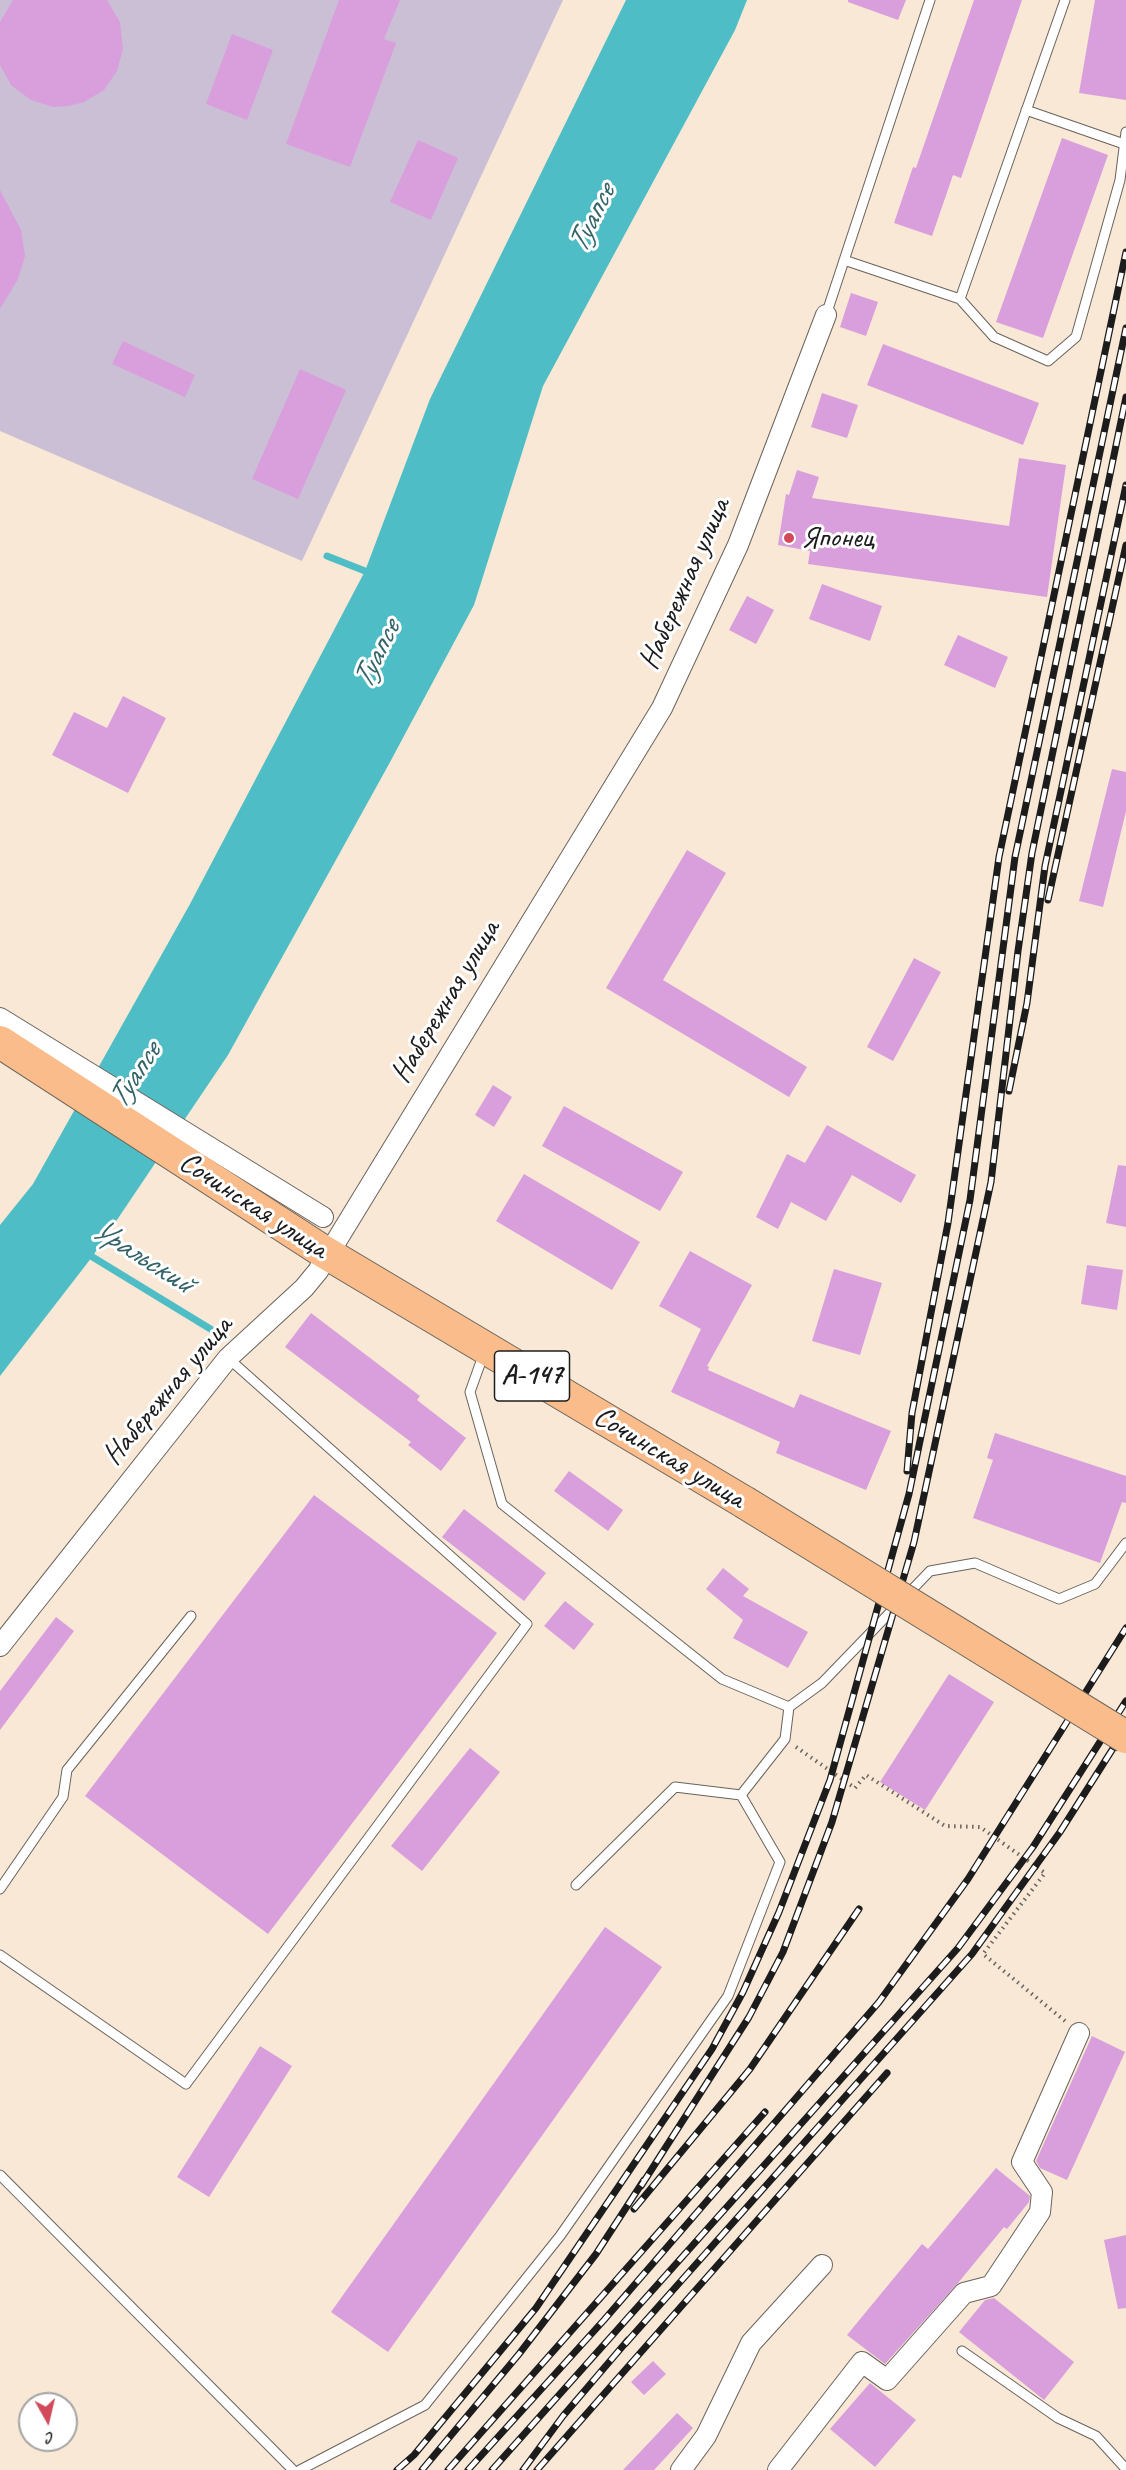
<!DOCTYPE html>
<html>
<head>
<meta charset="utf-8">
<style>
  body { margin:0 }
  #map { position:relative; width:1126px; height:2470px; overflow:hidden; background:#f8e8d5; font-family:Caveat,sans-serif }
  canvas { display:block }
  .north { position:absolute; left:18px; top:2392px; width:60px; height:60px; box-sizing:border-box; background:#fff; border:2px solid #a4a4a4; border-radius:50%; rotate:172deg; font-size:16px; font-weight:700; line-height:24px; text-align:center; color:#1c1c1c }
  .north::after { content:''; display:block; margin:auto; width:21px; height:27px; background:#d1495b; clip-path:polygon(50% 0,100% 100%,50% 72%,0 100%) }
</style>
</head>
<body>
<div id="map">
<canvas width="1126" height="2470"></canvas>
<div class="north">С</div>
</div>
<script>
const ctx = document.querySelector('canvas').getContext('2d');
ctx.lineJoin = 'round';
function fill(path, color) { ctx.fillStyle = color; ctx.fill(path, 'evenodd'); }
function trace(path, color, width, dash) { ctx.strokeStyle = color; ctx.lineWidth = width; ctx.lineCap = dash ? 'butt' : 'round'; ctx.setLineDash(dash || []); ctx.stroke(path); }
function drawText(font, color, halo, rows, align = 'center') {
  ctx.font = font + ' Caveat,sans-serif'; ctx.lineWidth = 6; ctx.setLineDash([]); ctx.textBaseline = 'middle'; ctx.strokeStyle = halo; ctx.fillStyle = color; for (const [text, x, y, turn = 0] of rows) {
    ctx.save(); ctx.translate(x, y); ctx.rotate((+turn || 0) * Math.PI / 180); ctx.textAlign = isNaN(turn) ? turn : align; if (halo) ctx.strokeText(text, 0, 0); ctx.fillText(text, 0, 0); ctx.restore();
  }
}
const industrial = new Path2D(`
  M0,0H563L302,561L0,431Z`);
const water = new Path2D(`
  M626,0H747L735,30L543,386L474,605L389,764L228,1055L92,1257L0,1376V1225L33,1184L190,904L365,571L430,399Z`);
const stream = new Path2D(`
  M327,556L365,571
  M86,1253L217,1333`);
const building = new Path2D(`
  M13,0H107L120,22L123,49L117,71L104,90L84,102L69,106L53,107L31,100L11,85L0,65V22Z
  M339,0H400L384,39L396,43L350,167L286,144Z
  M848,0H906L898,20L848,2Z
  M974,0H1022L961,178L953,175L932,236L894,223L913,167L916,168Z
  M1095,0H1126V100L1079,93Z
  M232,34L273,50L247,120L206,104Z
  M1062,138L1108,155L1043,338L996,322Z
  M418,140L458,158L431,220L390,202Z
  M0,190L21,230L25,256L18,279L0,309Z
  M851,293L878,302L866,336L840,327Z
  M123,341L195,375L185,397L112,364Z
  M883,344L1039,403L1023,445L867,385Z
  M300,369L346,390L298,499L252,479Z
  M822,393L858,405L847,438L811,427Z
  M1019,458L1066,465L1047,597L808,564L810,551L778,545L786,494L789,495L797,470L819,477L812,498L1009,526Z
  M822,584L882,606L870,641L809,619Z
  M747,596L774,610L756,644L729,630Z
  M958,635L1008,657L995,688L944,665Z
  M123,696L166,718L128,793L52,755L74,712L107,728Z
  M1112,769L1126,772V811L1103,907L1079,901Z
  M687,850L726,873L663,980L807,1067L789,1097L606,988Z
  M914,958L941,972L893,1061L867,1047Z
  M493,1085L512,1097L494,1127L475,1115Z
  M564,1106L683,1172L660,1211L542,1146Z
  M827,1125L916,1175L901,1203L852,1175L826,1221L791,1202L778,1229L756,1217L787,1154L805,1163Z
  M1118,1165L1126,1166V1227L1106,1223Z
  M524,1174L640,1242L612,1290L496,1221Z
  M690,1251L752,1285L707,1366L709,1367L708,1370L794,1408L800,1394L891,1431L866,1490L776,1453L780,1442L671,1392L701,1329L659,1306Z
  M1087,1265L1123,1270L1117,1310L1081,1304Z
  M834,1269L882,1283L860,1355L812,1341Z
  M311,1313L420,1396L417,1400L466,1438L441,1471L408,1445L411,1442L285,1347Z
  M995,1433L1126,1476V1503L1122,1502L1100,1563L973,1518L993,1460L987,1458Z
  M569,1471L623,1510L608,1531L554,1491Z
  M314,1495L497,1633L268,1934L85,1796Z
  M464,1509L546,1573L524,1601L442,1537Z
  M723,1568L749,1589L743,1596L808,1632L788,1668L733,1638L743,1620L706,1589Z
  M565,1601L594,1624L574,1650L544,1626Z
  M56,1617L74,1631L0,1730V1691Z
  M949,1674L994,1702L925,1810L880,1782Z
  M470,1748L500,1772L422,1871L391,1846Z
  M605,1927L662,1967L388,2352L331,2312Z
  M1092,2036L1125,2052L1067,2180L1040,2168L1036,2161Z
  M260,2046L292,2066L209,2197L177,2177Z
  M996,2168L1030,2196L1029,2202L1007,2229L1004,2227L958,2283L885,2364L847,2335L922,2244L928,2249Z
  M1126,2235V2308L1118,2309L1104,2240Z
  M994,2298L1074,2362L1044,2400L959,2332L985,2300Z
  M653,2361L666,2374L644,2395L631,2382Z
  M870,2383L916,2420L875,2467L830,2429Z
  M677,2413L693,2428L654,2470H623Z`);
const path = new Path2D(`
  M796,1747L855,1788L866,1775L945,1826L980,1827L1045,1873L983,1954L1065,2021`);
const service = new Path2D(`
  M1026,110L1124,144
  M844,260L960,299L994,337L1048,361L1076,337L1120,180L1126,132
  M960,299L1065,0
  M826,315L930,0
  M484,1353L470,1392L502,1504L722,1679L789,1707L822,1683L930,1571L975,1563L1059,1599L1095,1584L1126,1543
  M576,1885L675,1787L741,1795
  M0,1889L63,1797L67,1770L191,1616
  M0,1955L186,2084L527,1624L228,1358
  M0,2175L293,2470
  M962,2351L1058,2418L1096,2436L1126,2469
  M300,2470L425,2405L560,2236L728,1996L780,1862L741,1795L785,1739L789,1707`);
const minor = new Path2D(`
  M0,1018L323,1217
  M0,1646L228,1358L304,1288L318,1271L662,708L738,545L826,315
  M681,2470L706,2436L751,2343L822,2265
  M778,2470L862,2362L887,2380L964,2293L991,2286L1040,2212L1042,2192L1022,2162L1079,2033`);
const trunk = new Path2D(`
  M0,1042L321,1250L744,1502`);
const rail = new Path2D(`
  M1048,900L1126,545
  M1009,1091L1027,1003L1045,866L1126,485
  M907,1471L912,1413L948,1223L999,857L1126,252
  M641,2186L749,2017L783,1952L832,1822L914,1542L991,1182L1018,951L1032,853L1126,397
  M634,2209L750,2069L859,1909
  M625,2344L972,1954L1060,1832L1126,1728
  M397,2470L414,2455L536,2308L712,2049L743,1992L779,1912L830,1780L909,1494L970,1200L1015,857L1126,328
  M422,2470L519,2354L596,2254L644,2180
  M448,2470L765,2112
  M468,2470L604,2320L879,2002L968,1879L1126,1628
  M492,2470L958,1948L1033,1847L1126,1701
  M523,2470L563,2416L628,2340
  M537,2470L887,2073`);
const trunkBridge = new Path2D(`
  M744,1502L1126,1737`);
const markers = [
  [789,538,6,"#d1495b"]
];
const shields = [
  [532,1376,75]
];
const shieldNames = [
  ["А-147",532,1376]
];
const poiNames = [
  ["Японец",801,538]
];
const streetNames = [
  ["Набережная улица",685,584,-66],
  ["Набережная улица",446,1002,-59],
  ["Сочинская улица",253,1206,33],
  ["Набережная улица",168,1391,-50],
  ["Сочинская улица",669,1458,31]
];
const waterNames = [
  ["Туапсе",592,219,-64],
  ["Туапсе",377,655,-64],
  ["Туапсе",135,1076,-57],
  ["Уральский",142,1257,32]
];
fill(industrial, '#cbbfd5');
fill(water, '#4fbdc5');
trace(stream, '#4fbdc5', 7);
fill(building, '#d89fdc');
trace(service, '#69635d', 11);
trace(minor, '#69635d', 22);
trace(trunk, '#69635d', 34);
trace(path, '#69635d', 4, [1.5, 4.5]);
trace(service, '#fff', 9);
trace(minor, '#fff', 20);
trace(trunk, '#f9bc8a', 32);
trace(rail, '#1c1c1c', 7);
trace(rail, '#fff', 4.5, [14]);
trace(trunkBridge, '#69635d', 34, []);
trace(trunkBridge, '#f9bc8a', 32);
for (const [x, y, r, color] of markers) { const dot = new Path2D(); dot.arc(x, y, r, 0, 2 * Math.PI); ctx.fillStyle = color; ctx.fill(dot); trace(dot, '#fff', 2); }
for (const [x, y, w] of shields) { const box = new Path2D(); box.roundRect(x - w / 2, y - 25, w, 50, 4.5); ctx.fillStyle = '#fff'; ctx.fill(box); trace(box, '#1c1c1c', 1.5); }
drawText('bold 28px', '#1c1c1c', null, shieldNames);
drawText('30px', '#1c1c1c', '#fff', poiNames, 'left');
drawText('30px', '#1c1c1c', '#fff', streetNames);
drawText('italic 32px', '#336468', '#fff', waterNames);
</script>
</body>
</html>
